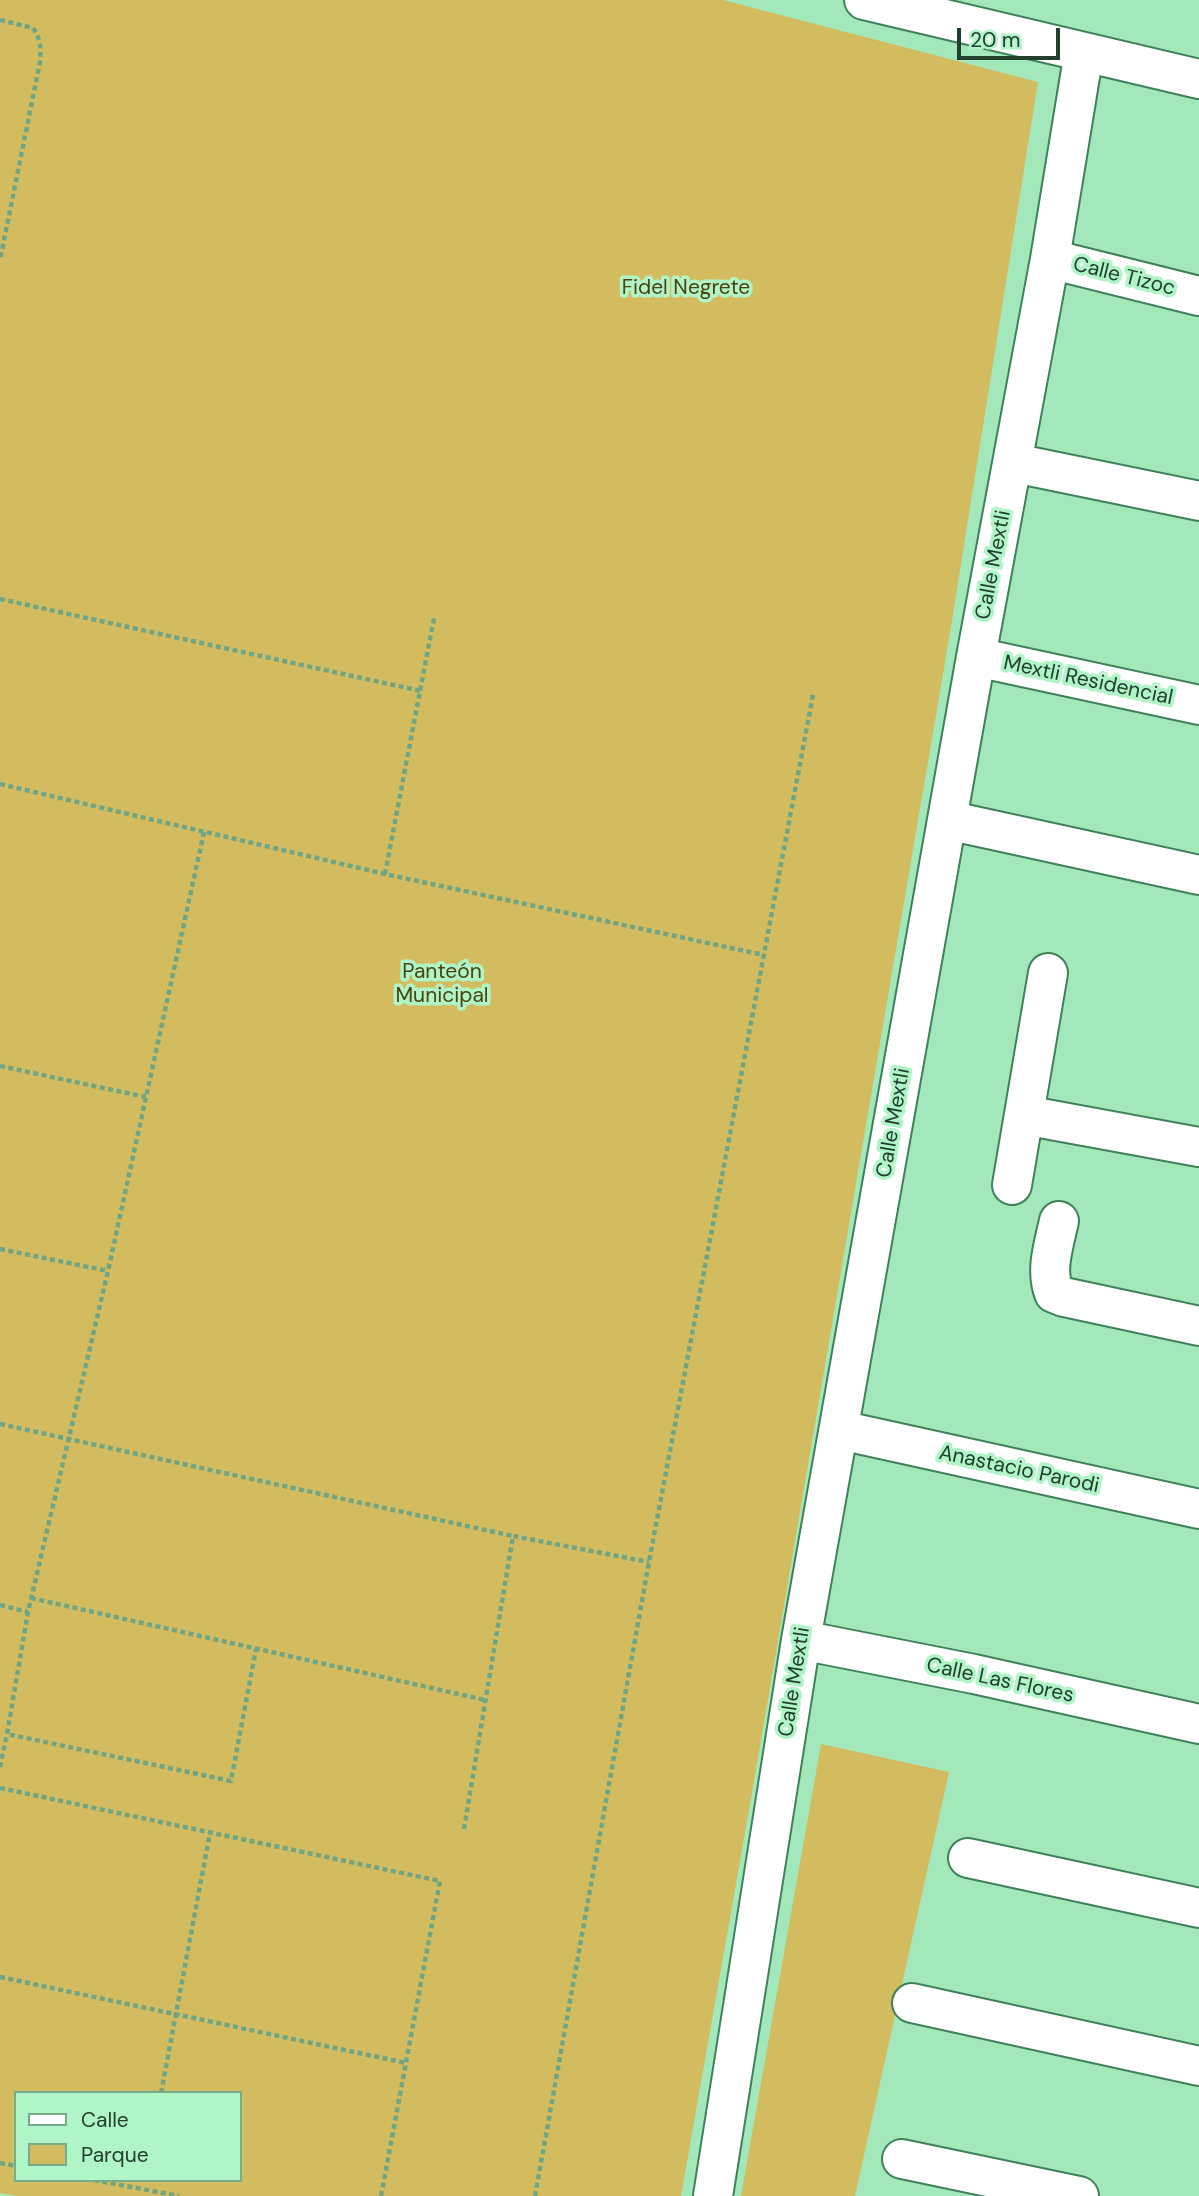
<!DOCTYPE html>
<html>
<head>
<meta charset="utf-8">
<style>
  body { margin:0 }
  #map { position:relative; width:1199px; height:2196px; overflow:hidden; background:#a3e8bb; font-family:"DM Sans",sans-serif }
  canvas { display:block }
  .legend { position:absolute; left:14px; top:2091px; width:228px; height:91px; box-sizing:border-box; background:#b0f5c8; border:2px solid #77ac8a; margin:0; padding:9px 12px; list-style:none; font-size:21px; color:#223e2d }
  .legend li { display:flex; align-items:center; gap:14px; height:35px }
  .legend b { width:35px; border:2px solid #77ac8a }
  .scale { position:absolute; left:957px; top:28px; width:103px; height:32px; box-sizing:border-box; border:4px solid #223e2d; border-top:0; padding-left:9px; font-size:21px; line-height:24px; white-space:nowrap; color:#223e2d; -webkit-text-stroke:5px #b0f5c8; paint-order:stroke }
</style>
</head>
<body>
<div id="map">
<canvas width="1199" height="2196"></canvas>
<ul class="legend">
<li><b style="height:9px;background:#fff"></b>Calle</li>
<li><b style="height:19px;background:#d3bc5f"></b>Parque</li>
</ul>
<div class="scale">20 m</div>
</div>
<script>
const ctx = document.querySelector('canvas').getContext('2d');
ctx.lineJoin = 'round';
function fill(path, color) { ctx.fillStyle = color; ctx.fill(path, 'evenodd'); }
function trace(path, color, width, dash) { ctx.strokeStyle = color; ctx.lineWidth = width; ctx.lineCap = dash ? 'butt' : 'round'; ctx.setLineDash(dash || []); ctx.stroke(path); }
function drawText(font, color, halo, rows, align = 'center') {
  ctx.font = font + ' "DM Sans",sans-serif'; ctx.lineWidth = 7; ctx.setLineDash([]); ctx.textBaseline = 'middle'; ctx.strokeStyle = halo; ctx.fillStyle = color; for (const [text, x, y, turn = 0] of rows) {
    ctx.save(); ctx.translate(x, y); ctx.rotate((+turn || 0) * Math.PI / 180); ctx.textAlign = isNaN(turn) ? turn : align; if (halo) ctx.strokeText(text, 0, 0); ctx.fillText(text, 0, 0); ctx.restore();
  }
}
const green = new Path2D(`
  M0,0H723L1038,82L949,639L752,1793L681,2196H17L0,2193ZM16,2093H240V2180H16Z
  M821,1744L949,1772L855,2196H741Z`);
const path = new Path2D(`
  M0,20L33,28C41,39 41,49 40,62L0,260
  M0,599L421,691
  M0,784L385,874L764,955
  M204,832L108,1271L28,1612L7,1734L231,1781L256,1649
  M385,874L434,618
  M0,1066L146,1097
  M0,1249L108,1271
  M0,1424L513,1536
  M31,1598L485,1700
  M0,1605L28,1612
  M0,1767L7,1734
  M0,1788L440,1881L381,2196
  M464,1829L513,1536L649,1562
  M0,1977L406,2063
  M161,2093L210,1833
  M0,2163L16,2166
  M94,2180L179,2196
  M535,2196L649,1562L813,695`);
const minor = new Path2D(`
  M864,0L1199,79
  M1050,259L1199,296
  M1014,463L1199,501
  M976,657L1199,705
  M947,820L1199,875
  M1024,1115L1199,1147
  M1012,1185L1048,973
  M1059,1221C1054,1244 1045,1270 1054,1293L1064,1297L1199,1326
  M840,1430L1199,1509
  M801,1640L974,1674L1199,1724
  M968,1858L1199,1908
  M912,2003L1199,2066
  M902,2159L1079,2196
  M713,2196L801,1640L976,657L1050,259L1084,52`);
const streetNames = [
  ["Calle Tizoc",1124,277,14],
  ["Calle Mextli",994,565,-79],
  ["Mextli Residencial",1088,681,12],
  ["Calle Mextli",894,1123,-80],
  ["Anastacio Parodi",1019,1470,12],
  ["Calle Las Flores",1000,1681,12],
  ["Calle Mextli",795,1682,-81]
];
const parkNames = [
  ["Fidel Negrete",686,288],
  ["Panteón",442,972],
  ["Municipal",442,996]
];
fill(green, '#d3bc5f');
trace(minor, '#3f815a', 42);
trace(path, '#70a583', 4.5, [5, 3.5]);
trace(minor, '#fff', 38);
drawText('21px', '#223e2d', '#b0f5c8', streetNames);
drawText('21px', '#4c410f', '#b0f5c8', parkNames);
</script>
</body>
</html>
